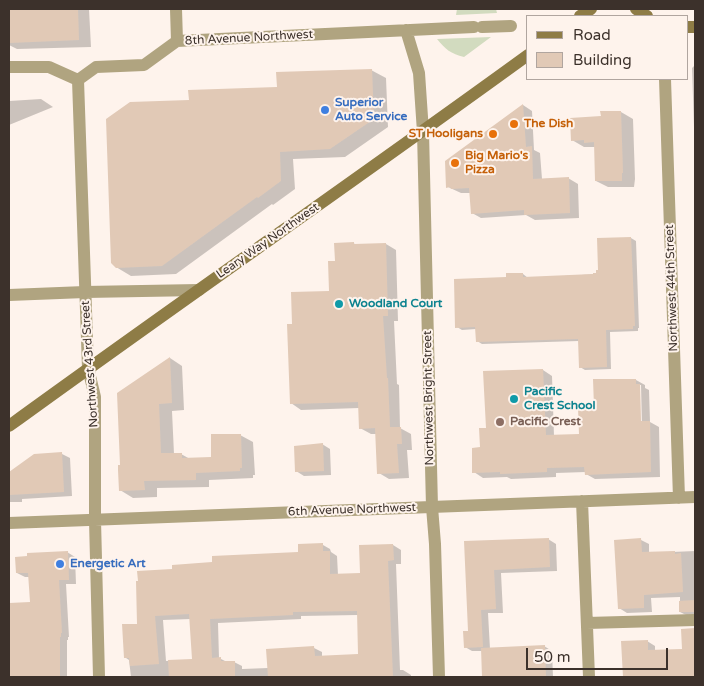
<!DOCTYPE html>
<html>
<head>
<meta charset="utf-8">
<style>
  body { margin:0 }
  #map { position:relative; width:704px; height:686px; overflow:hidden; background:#fef3ec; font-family:"Varela Round",sans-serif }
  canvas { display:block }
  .frame { position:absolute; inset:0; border:10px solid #3c312b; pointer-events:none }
  .legend { position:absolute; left:526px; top:15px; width:162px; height:65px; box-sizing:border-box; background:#fef3ec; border:1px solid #b0a59f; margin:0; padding:6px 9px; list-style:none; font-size:15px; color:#3c312b }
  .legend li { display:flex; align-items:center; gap:10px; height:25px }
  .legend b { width:25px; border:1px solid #b0a59f }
  .scale { position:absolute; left:526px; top:648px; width:142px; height:22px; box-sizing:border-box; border:2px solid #3c312b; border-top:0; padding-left:6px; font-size:15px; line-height:18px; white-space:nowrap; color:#3c312b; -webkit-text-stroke:4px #fef3ec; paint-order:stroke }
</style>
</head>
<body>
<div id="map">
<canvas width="704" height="686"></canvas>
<div class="frame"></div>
<ul class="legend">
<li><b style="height:6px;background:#8e7c46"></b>Road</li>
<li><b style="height:14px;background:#e1c9b6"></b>Building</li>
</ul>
<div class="scale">50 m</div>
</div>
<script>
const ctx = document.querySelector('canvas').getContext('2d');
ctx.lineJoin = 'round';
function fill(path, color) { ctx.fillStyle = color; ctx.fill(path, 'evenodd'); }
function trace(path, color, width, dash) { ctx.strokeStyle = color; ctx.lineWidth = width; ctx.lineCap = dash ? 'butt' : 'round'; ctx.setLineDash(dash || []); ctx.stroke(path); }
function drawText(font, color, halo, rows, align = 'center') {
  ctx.font = font + ' "Varela Round",sans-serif'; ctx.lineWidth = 4; ctx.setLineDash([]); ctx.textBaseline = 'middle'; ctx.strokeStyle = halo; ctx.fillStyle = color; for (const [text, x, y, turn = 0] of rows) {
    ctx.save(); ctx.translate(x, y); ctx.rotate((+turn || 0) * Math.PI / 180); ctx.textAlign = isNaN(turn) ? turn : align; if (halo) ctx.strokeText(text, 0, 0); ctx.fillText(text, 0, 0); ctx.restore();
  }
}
const green = new Path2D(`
  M457,9H496L497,13L456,15Z
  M491,37L464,57C451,54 445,49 437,39Z`);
const shadow = new Path2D(`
  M9,9H89L91,47L17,49L9,45Z
  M695,65V157L692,68Z
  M371,70L386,78L388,127L345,157L293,159L295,189L273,205L272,204L176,274L131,276L116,267L190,101L278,88Z
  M41,99L53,107L9,125V101Z
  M523,105L532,111L534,150L540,153L542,179L568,178L578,184L579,218L535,220L526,215L481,218L472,213L471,193H461L448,187L447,162Z
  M621,112L633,119L635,179L634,187H608L596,181L595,147H584L572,140L602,117V113Z
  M631,238L636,241L639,328H638V331L610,332L611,369L585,370L580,367L579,341L482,344L477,341L476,329L462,330L457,327L508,278L523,274L528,278L598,274Z
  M353,243L357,245L386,244L396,250L398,321H394L397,384L399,385L400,428L411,434L412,450H407L409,478L389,479L379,473L377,434H371L360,428L359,408L301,410L291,403L293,325L330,292L336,262Z
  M170,358L182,366L184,410L172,411L174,454H181L190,459H212L240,435L253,442L255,475H253V478L209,480V487L157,488V497L133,498L120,490Z
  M543,370L552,376L554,436L580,435L595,408L636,380L645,385V388L649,390L650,422L659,427L660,477L595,479L586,474V472L556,473V477L511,479L507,477L483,478L474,472L487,429ZM639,385H641L642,427H639Z
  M322,444L330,449L331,475L304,476L296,471Z
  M62,454L70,458L72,496L22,499V502H9V473L35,455Z
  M548,539L556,544L557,571L501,573L503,613H488L490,649L544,646L552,651L553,677H483L482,651H472L465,647L469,632L465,543Z
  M641,540L649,544V553L695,551V616H688L680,612V597L651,598L652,612L627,613L619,608Z
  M323,545L330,549L331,552L337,556L338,575L361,574L360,546L393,545L401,550V564H396L400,670H403L411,675V677H131L129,660L126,658L138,625L174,570L213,563L299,553ZM358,615L359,655L322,657V652L314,648L268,668L242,669V666L234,662H227L219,658L218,623L301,619V616ZM191,619L194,660L166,661L163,620Z
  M67,552L75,557L76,584H66L69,637H68V640H67V677H9V618H32L29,577H25L17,573Z
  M695,629V677H624L623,643L647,641L655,646V651L683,650L682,630Z`);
const building = new Path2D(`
  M9,9H78L79,40L9,43Z
  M372,69L374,119L330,149L280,152L281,181L258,198L257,197L162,266L116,268L111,263L106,119L130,102L189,100L188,90L277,87L276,72Z
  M523,104L526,147L532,146L533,179L569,177L570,213L524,215V210L471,214L469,188L451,189L450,187L446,188L445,161Z
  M600,111H621L623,173H622V181H595L594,142L584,143V140L571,141L570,118L601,116Z
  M631,237L635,326H633V329L606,330L607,367L579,368L578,339L476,342L475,327L455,328L454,279L506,277V273H523V277L593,274V273H596V270H598L597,238Z
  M354,242V244L386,243L388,316H383L387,378H388L390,427H401L402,444H397L399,473L377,474L375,428L359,429L358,402L290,404L287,324H292L291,292L329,291L328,261H335L334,243Z
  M170,357L172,403L159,404L161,453H182V458L211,457V434H241L242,468H240V471L196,473V480L144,481L145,490L119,491L118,470V465H120L117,393Z
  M543,369L546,435L579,434L578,408L594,407L593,379H636V384H640L641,421H650L651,472L585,475L584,467L547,468V472L500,474V472L472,473V448L480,447L479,428H486L483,371Z
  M323,443L324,471L295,472L294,446Z
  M62,452L64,492L9,495V472L34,454Z
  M549,538L550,567L494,570L496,609L481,610L483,647L464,648L463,631H468L464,541Z
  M641,538L642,552L675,551V554L681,553L683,592L644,595V608L618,609L614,540Z
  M323,543V551H330V574L360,573L359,545L393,544L394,560L388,561L393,677H268L266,649L314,646L315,656L358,654L357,611L293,612V615L210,619L212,658L221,657V661H235V677H169L168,660L192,659L189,614L155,616L159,664L130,666L129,658H124L122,624H137L136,581H138L137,571L172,569V565L212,562V556L298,552V544Z
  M68,551L69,580H59L62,633H61V637H60V677H9V603L30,602L28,573H16L15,557L27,556V553Z
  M695,600V612H679V601Z
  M695,628V677H623L621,641L648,640V650L682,649L681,629Z
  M545,645L546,677H482L481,648Z`);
const minor = new Path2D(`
  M176,9L177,41
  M482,27L511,26
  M406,30L419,73L423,132L432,507L435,544L439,677
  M9,67H49L78,80
  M665,79L679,498
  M78,80L88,368L95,397V520L99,677
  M78,80L96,67L144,65L177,41L474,27
  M9,295L85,292L199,290
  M582,501L589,677
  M9,523L695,497
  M587,623L695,620`);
const secondary = new Path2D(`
  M636,9L647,16
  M580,16L591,9
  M688,27H695
  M9,426C181,301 356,180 528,55`);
const markers = [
  [325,110,5,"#3f7fe0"],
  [514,124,5,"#e8710a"],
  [493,134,5,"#e8710a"],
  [455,163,5,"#e8710a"],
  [339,304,5,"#0f9aa8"],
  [514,399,5,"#0f9aa8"],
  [500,422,5,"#8d6e63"],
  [60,564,5,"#3f7fe0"]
];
const streetNames = [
  ["8th Avenue Northwest",249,38,-3],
  ["Leary Way Northwest",268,241,-35],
  ["Northwest 44th Street",672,288,-92],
  ["Northwest 43rd Street",90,364,-94],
  ["Northwest Bright Street",429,398,-91],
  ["6th Avenue Northwest",352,510,-2]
];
const shopNames = [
  ["Superior",335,103],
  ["Auto Service",335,117],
  ["Energetic Art",70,564]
];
const foodNames = [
  ["The Dish",524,124],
  ["ST Hooligans",483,134,"right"],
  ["Big Mario's",465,156],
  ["Pizza",465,170]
];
const cultureNames = [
  ["Woodland Court",349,304],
  ["Pacific",524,392],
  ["Crest School",524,406]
];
const educationNames = [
  ["Pacific Crest",510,422]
];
fill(green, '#d2dbbf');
fill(shadow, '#0003');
fill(building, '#e1c9b6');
trace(minor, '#b0a480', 12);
trace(secondary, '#8e7c46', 12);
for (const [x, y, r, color] of markers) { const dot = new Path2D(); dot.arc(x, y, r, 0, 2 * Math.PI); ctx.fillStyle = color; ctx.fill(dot); trace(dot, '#fef3ec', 2); }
drawText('12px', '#3c312b', '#fef3ec', streetNames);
drawText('bold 12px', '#366cbe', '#fef3ec', shopNames, 'left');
drawText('bold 12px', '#c56008', '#fef3ec', foodNames, 'left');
drawText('bold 12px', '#0d838f', '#fef3ec', cultureNames, 'left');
drawText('bold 12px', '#785e54', '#fef3ec', educationNames, 'left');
</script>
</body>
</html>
